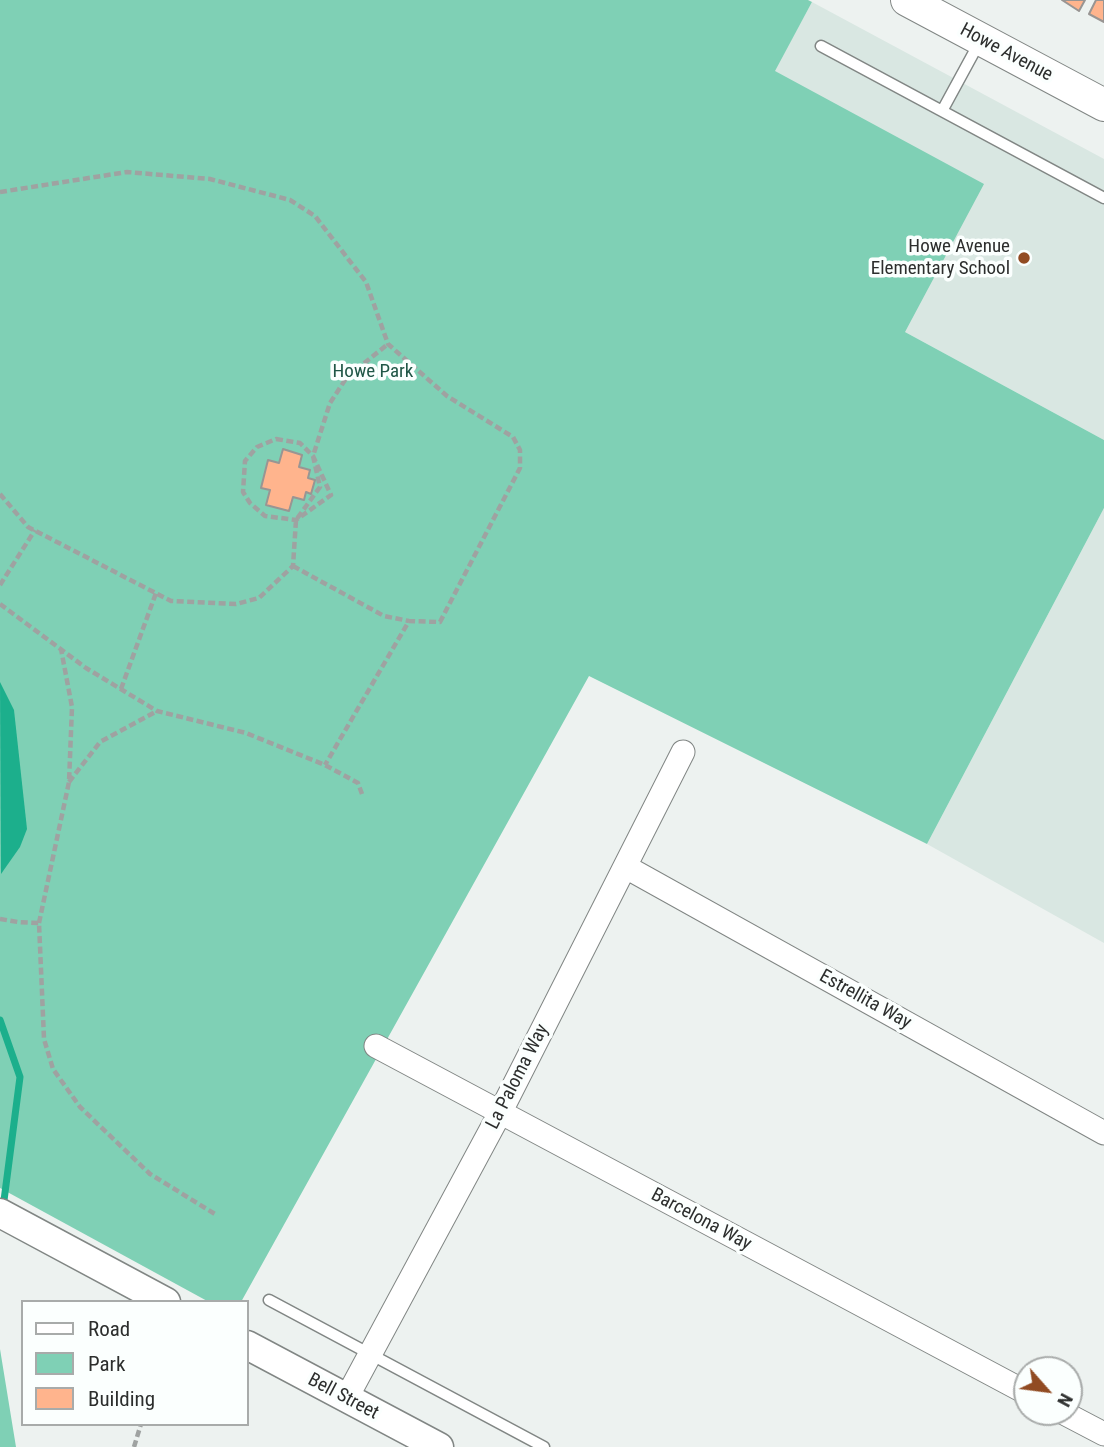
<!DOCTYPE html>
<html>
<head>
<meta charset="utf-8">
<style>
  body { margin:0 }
  #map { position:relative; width:1104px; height:1447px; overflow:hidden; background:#edf2f0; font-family:"Roboto Condensed",sans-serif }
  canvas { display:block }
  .legend { position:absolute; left:21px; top:1300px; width:228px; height:126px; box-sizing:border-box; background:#fbfffe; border:2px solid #a8abaa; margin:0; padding:9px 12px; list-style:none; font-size:21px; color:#2c2e2d }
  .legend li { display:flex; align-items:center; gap:14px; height:35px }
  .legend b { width:35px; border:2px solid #a8abaa }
  .north { position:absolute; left:1013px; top:1356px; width:70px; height:70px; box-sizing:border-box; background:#fbfffe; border:2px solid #a8abaa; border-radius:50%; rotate:118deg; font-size:19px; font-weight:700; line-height:28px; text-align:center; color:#2c2e2d }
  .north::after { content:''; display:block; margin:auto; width:24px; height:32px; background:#914b22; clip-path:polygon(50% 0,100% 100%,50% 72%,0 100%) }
</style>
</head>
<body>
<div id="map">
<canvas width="1104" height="1447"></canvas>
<ul class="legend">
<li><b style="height:9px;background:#fff"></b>Road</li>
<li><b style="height:19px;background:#7fd0b5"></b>Park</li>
<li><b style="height:19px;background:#ffb48d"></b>Building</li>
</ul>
<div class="north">N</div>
</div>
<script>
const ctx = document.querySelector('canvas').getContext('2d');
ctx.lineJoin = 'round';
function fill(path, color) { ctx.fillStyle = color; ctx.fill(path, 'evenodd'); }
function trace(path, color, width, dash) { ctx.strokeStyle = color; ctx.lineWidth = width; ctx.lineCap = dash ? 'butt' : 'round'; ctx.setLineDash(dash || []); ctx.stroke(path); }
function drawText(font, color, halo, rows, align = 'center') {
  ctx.font = font + ' "Roboto Condensed",sans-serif'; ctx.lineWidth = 7; ctx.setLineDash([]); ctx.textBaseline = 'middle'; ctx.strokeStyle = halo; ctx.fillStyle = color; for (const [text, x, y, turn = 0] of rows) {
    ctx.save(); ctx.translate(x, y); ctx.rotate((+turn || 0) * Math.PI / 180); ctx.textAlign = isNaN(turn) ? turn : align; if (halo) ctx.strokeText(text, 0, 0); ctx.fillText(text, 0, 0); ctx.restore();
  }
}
const built = new Path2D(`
  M812,2L1104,159V440L905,332L774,71Z
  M1104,508V943L927,844Z`);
const green = new Path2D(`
  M0,0H808L812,2L775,71L984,184L905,332L1104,440V508L927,844L589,676L241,1302H209L0,1188Z
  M0,1349L16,1447H0Z`);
const water = new Path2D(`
  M0,682L14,710L27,829L20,847L1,874Z`);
const stream = new Path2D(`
  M0,1020L20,1077L3,1208`);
const building = new Path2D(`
  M1062,0H1085L1079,11Z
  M1096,0H1104V22L1089,14Z
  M283,449L302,455L299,467L310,470L308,478L315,480L311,494L306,492L304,500L293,497L289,511L266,505L270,490L261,488L268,460L279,463Z`);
const path = new Path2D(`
  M0,192L127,172L210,179L290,200L315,216L366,282L388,344L447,396L513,437L520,450V468L440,622L409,621L325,765
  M276,439L300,443L313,456L331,495L296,520L265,516L250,503L243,492L245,461L257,447Z
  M0,494L28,527L171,601L236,604L259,598L293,566L296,520L320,487L313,456L330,403L347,377L388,344
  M293,566L384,616L409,621
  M0,585L35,530
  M0,604L86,668L157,711L246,733L325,765L358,783L362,794
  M121,689L156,593
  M69,782L100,742L157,711
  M0,919L18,922L39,923L44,1039L53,1069L80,1107L150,1174L215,1214
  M39,923L69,782L72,707L61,649
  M134,1447L141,1424`);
const service = new Path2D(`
  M821,46L1104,198
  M942,111L979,43
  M269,1300L544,1447`);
const minor = new Path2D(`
  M626,867L1104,1133
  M376,1046L1027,1393
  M346,1399L500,1113L683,752
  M1062,1412L1104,1434`);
const tertiary = new Path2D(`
  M0,1213L166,1302
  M247,1345L439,1447`);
const secondary = new Path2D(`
  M907,0L1104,105`);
const markers = [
  [1024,258,7,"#914b22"]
];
const streetNames = [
  ["Howe Avenue",1006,53,28],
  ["Estrellita Way",865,1000,29],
  ["La Paloma Way",518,1077,-63],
  ["Barcelona Way",701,1220,28],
  ["Bell Street",343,1397,28]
];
const poiNames = [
  ["Howe Avenue",1010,247],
  ["Elementary School",1010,269]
];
const parkNames = [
  ["Howe Park",373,372]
];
fill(built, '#d9e7e2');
fill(green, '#7fd0b5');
fill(water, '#1caf8c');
trace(stream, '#1caf8c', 7);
fill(building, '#ffb48d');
trace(building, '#999593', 2);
trace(service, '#818684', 13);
trace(minor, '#818684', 25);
trace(tertiary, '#818684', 31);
trace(secondary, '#818684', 34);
trace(path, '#9fa2a1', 4.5, [7, 3.5]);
trace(service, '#fff', 10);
trace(minor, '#fff', 23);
trace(tertiary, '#fff', 28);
trace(secondary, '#fff', 32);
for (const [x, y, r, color] of markers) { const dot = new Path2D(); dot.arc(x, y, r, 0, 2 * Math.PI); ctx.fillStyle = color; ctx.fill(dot); trace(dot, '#fbfffe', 2.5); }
drawText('19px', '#2c2e2d', '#fbfffe', streetNames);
drawText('19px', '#2c2e2d', '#fbfffe', poiNames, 'right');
drawText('19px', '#215747', '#fbfffe', parkNames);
</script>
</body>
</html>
